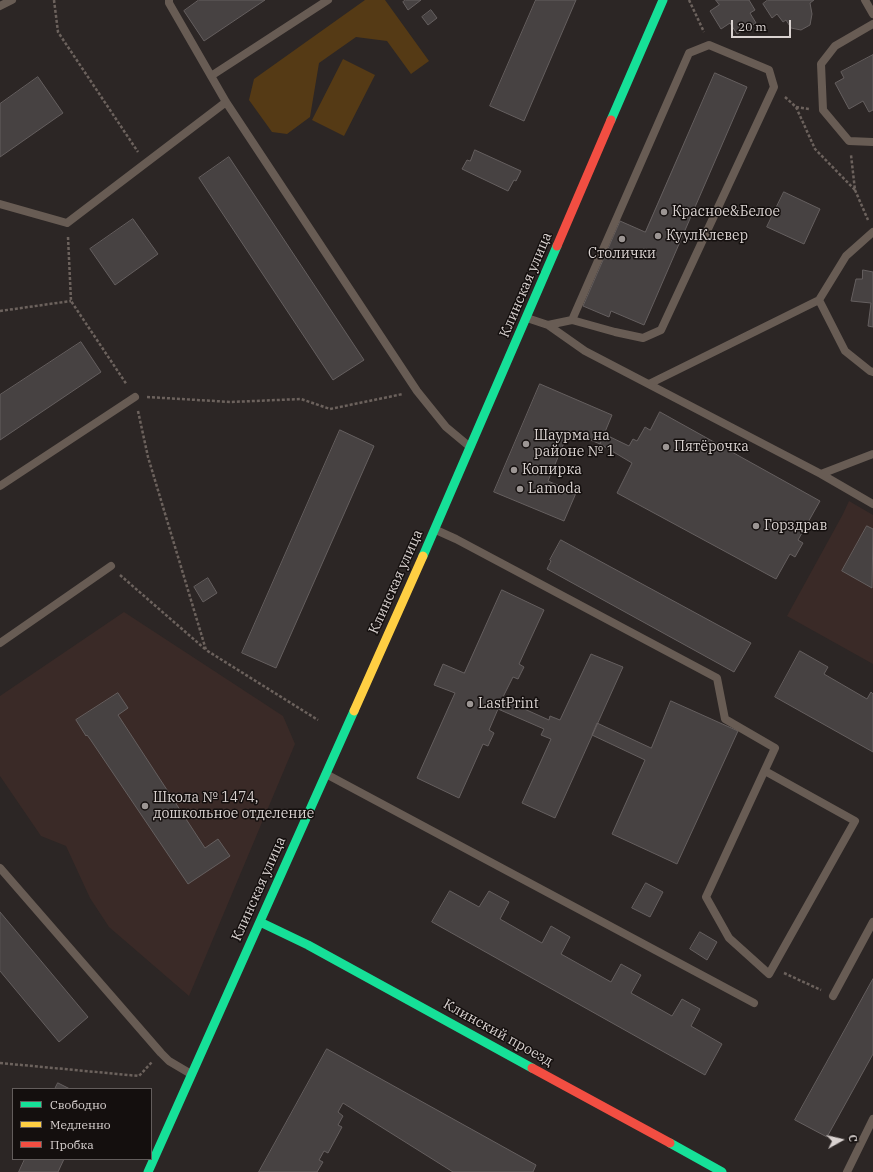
<!DOCTYPE html>
<html>
<head>
<meta charset="utf-8">
<style>
  body { margin:0 }
  #map { position:relative; width:873px; height:1172px; overflow:hidden; background:#2c2625; font-family:"IBM Plex Serif",serif }
  canvas { display:block }
  .legend { position:absolute; left:12px; top:1088px; width:140px; height:72px; box-sizing:border-box; background:#140f0e; border:1px solid #635d5c; margin:0; padding:5px 7px; list-style:none; font-size:12px; color:#d9d2d0 }
  .legend li { display:flex; align-items:center; gap:8px; height:20px }
  .legend b { width:20px; border:1px solid #635d5c }
  .north { position:absolute; left:821px; top:1120px; width:40px; height:40px; -webkit-text-stroke:3px #140f0e; paint-order:stroke; rotate:82deg; font-size:11px; font-weight:700; line-height:16px; text-align:center; color:#d9d2d0 }
  .north::after { content:''; display:block; margin:auto; width:14px; height:18px; background:#d9d2d0; clip-path:polygon(50% 0,100% 100%,50% 72%,0 100%) }
  .scale { position:absolute; left:731px; top:20px; width:60px; height:18px; box-sizing:border-box; border:2px solid #d9d2d0; border-top:0; padding-left:5px; font-size:12px; line-height:14px; white-space:nowrap; color:#d9d2d0; -webkit-text-stroke:3px #140f0e; paint-order:stroke }
</style>
</head>
<body>
<div id="map">
<canvas width="873" height="1172"></canvas>
<ul class="legend">
<li><b style="height:5px;background:#16e098"></b>Свободно</li>
<li><b style="height:5px;background:#ffcf43"></b>Медленно</li>
<li><b style="height:5px;background:#f24e42"></b>Пробка</li>
</ul>
<div class="north">С</div>
<div class="scale">20 m</div>
</div>
<script>
const ctx = document.querySelector('canvas').getContext('2d');
ctx.lineJoin = 'round';
function fill(path, color) { ctx.fillStyle = color; ctx.fill(path, 'evenodd'); }
function trace(path, color, width, dash) { ctx.strokeStyle = color; ctx.lineWidth = width; ctx.lineCap = dash ? 'butt' : 'round'; ctx.setLineDash(dash || []); ctx.stroke(path); }
function drawText(font, color, halo, rows, align = 'center') {
  ctx.font = font + ' "IBM Plex Serif",serif'; ctx.lineWidth = 3; ctx.setLineDash([]); ctx.textBaseline = 'middle'; ctx.strokeStyle = halo; ctx.fillStyle = color; for (const [text, x, y, turn = 0] of rows) {
    ctx.save(); ctx.translate(x, y); ctx.rotate((+turn || 0) * Math.PI / 180); ctx.textAlign = isNaN(turn) ? turn : align; if (halo) ctx.strokeText(text, 0, 0); ctx.fillText(text, 0, 0); ctx.restore();
  }
}
const built = new Path2D(`
  M849,501L873,515V664L787,616L843,514Z
  M124,612L283,716L295,744L189,996L109,927L90,898L66,846L41,836L0,776V696Z`);
const green = new Path2D(`
  M365,0H385L429,61L411,74L387,41L356,37L319,63L310,117L287,134L272,132L249,100L254,79Z
  M343,59L375,75L344,136L312,120Z`);
const building = new Path2D(`
  M199,0H265L204,41L184,11Z
  M406,0H421L408,10L403,2Z
  M536,0H576L524,121L490,106Z
  M716,0H749L755,10L750,13L756,23L737,34L730,23L721,29L710,11L719,5Z
  M768,0H814L810,3L812,14L810,25L801,30L791,28L786,20L783,22L777,14L772,18L763,4Z
  M431,10L437,18L428,25L422,17Z
  M873,55V110L869,112L863,101L849,109L835,83L844,78L841,72Z
  M715,73L747,87L644,325L611,311L609,317L583,306L620,221L645,232Z
  M38,77L63,113L0,157V104Z
  M475,150L521,171L516,181L514,180L508,191L462,169L467,160L470,161Z
  M229,157L364,360L333,380L199,178Z
  M784,192L820,209L804,244L767,227Z
  M133,219L158,254L115,285L90,249Z
  M863,270L873,272V327L868,326L871,303L851,301L856,279H862Z
  M81,342L101,372L0,440V395Z
  M540,384L612,415L600,444L569,431L548,481L576,493L564,521L494,492Z
  M660,412L820,501L798,540L803,543L795,557L790,554L776,579L617,493L632,463L600,444L604,434L629,446L633,439L637,441L645,427L650,430Z
  M340,430L374,446L276,668L242,653Z
  M867,526L873,529L872,588L842,571Z
  M561,540L751,643L734,672L547,569L551,561L550,560Z
  M208,578L217,593L203,602L194,587Z
  M502,590L544,610L519,664L524,667L518,679L513,677L502,699L549,720L550,716L560,720L591,654L623,667L555,818L522,803L551,739L541,735L544,729L498,709L489,730L494,733L488,746L483,744L459,798L417,778L455,693L434,685L443,664L464,673Z
  M800,651L828,667L824,674L867,699L871,692L873,694V752L775,697Z
  M118,693L128,708L118,715L205,848L218,839L230,856L188,884L90,739L87,735L86,736L76,720Z
  M671,701L738,731L677,864L612,834L645,760L592,735L597,723L651,748Z
  M646,883L663,892L650,917L632,908Z
  M450,891L479,907L489,891L509,902L500,919L542,943L551,926L570,937L561,954L611,982L621,964L641,975L631,993L672,1016L682,999L700,1009L691,1026L722,1044L705,1075L432,922Z
  M0,912L88,1017L59,1042L0,971Z
  M700,932L717,942L707,960L690,949Z
  M873,979V1054L827,1137L795,1120Z
  M327,1049L536,1165L533,1172H453L343,1103L338,1112L343,1116L338,1125L342,1127L328,1153L324,1151L319,1160L323,1162L317,1172H259Z
  M58,1083L70,1089H55Z
  M25,1159H64L58,1172H19Z`);
const path = new Path2D(`
  M54,0L58,32L138,152
  M689,0L704,32
  M785,97L796,107L815,149L855,190L851,155
  M796,107L809,109
  M855,190L868,220
  M68,237L71,301L127,385
  M0,311L71,301
  M147,397L231,402L301,399L330,409L403,394
  M138,411L148,457L206,650L318,720
  M120,575L205,649
  M784,973L821,990
  M0,1063L139,1076L152,1062`);
const lane = new Path2D(`
  M169,0V3L226,102L417,391L446,427L470,447
  M865,0L873,14
  M0,6L12,0
  M873,24L835,46L821,64L823,110L849,141L873,142
  M211,76L328,0
  M0,204L67,223L226,102
  M819,300L845,351L870,371L873,372
  M527,318L548,325L585,351L821,474L873,454
  M548,325L572,320L689,53L709,45L769,70L774,87L661,330L643,338L615,332L572,320
  M649,384L819,300L846,256L873,232
  M821,474L873,504
  M0,486L135,397
  M436,530L456,539L717,678L725,719L775,748L706,897L729,938L769,974L855,821L765,771
  M0,643L111,566
  M326,774L754,1003
  M0,868L161,1053L169,1061L191,1074
  M833,996L873,922
  M847,1172L873,1119`);
const fast = new Path2D(`
  M611,120L663,0
  M423,556L557,246
  M260,922L308,945L532,1068
  M670,1143L722,1172
  M148,1172L354,711`);
const slow = new Path2D(`
  M354,711L423,556`);
const jam = new Path2D(`
  M557,246L611,120
  M532,1068L670,1143`);
const markers = [
  [664,212,4,"#9c9694"],
  [658,236,4,"#9c9694"],
  [622,239,4,"#9c9694"],
  [526,444,4,"#9c9694"],
  [666,447,4,"#9c9694"],
  [514,470,4,"#9c9694"],
  [520,489,4,"#9c9694"],
  [756,526,4,"#9c9694"],
  [470,704,4,"#9c9694"],
  [145,806,4,"#9c9694"]
];
const poiNames = [
  ["Красное&Белое",672,212],
  ["КуулКлевер",666,236],
  ["Столички",622,254,"center"],
  ["Шаурма на",534,436],
  ["районе № 1",534,452],
  ["Пятёрочка",674,447],
  ["Копирка",522,470],
  ["Lamoda",528,489],
  ["Горздрав",764,526],
  ["LastPrint",478,704],
  ["Школа № 1474,",153,798],
  ["дошкольное отделение",153,814]
];
const streetNames = [
  ["Клинская улица",526,285,-67],
  ["Клинская улица",396,582,-66],
  ["Клинская улица",259,889,-66],
  ["Клинский проезд",498,1033,29]
];
fill(built, '#3a2a27');
fill(green, '#553a15');
fill(building, '#474242');
trace(building, '#655f5f', 1);
trace(path, '#6c625d', 2.5, [3, 2]);
trace(lane, '#685c54', 8);
trace(fast, '#16e098', 9);
trace(slow, '#ffcf43', 9);
trace(jam, '#f24e42', 9);
for (const [x, y, r, color] of markers) { const dot = new Path2D(); dot.arc(x, y, r, 0, 2 * Math.PI); ctx.fillStyle = color; ctx.fill(dot); trace(dot, '#140f0e', 1.5); }
drawText('14px', '#d9d2d0', '#140f0e', poiNames, 'left');
drawText('14px', '#d9d2d0', '#140f0e', streetNames);
</script>
</body>
</html>
